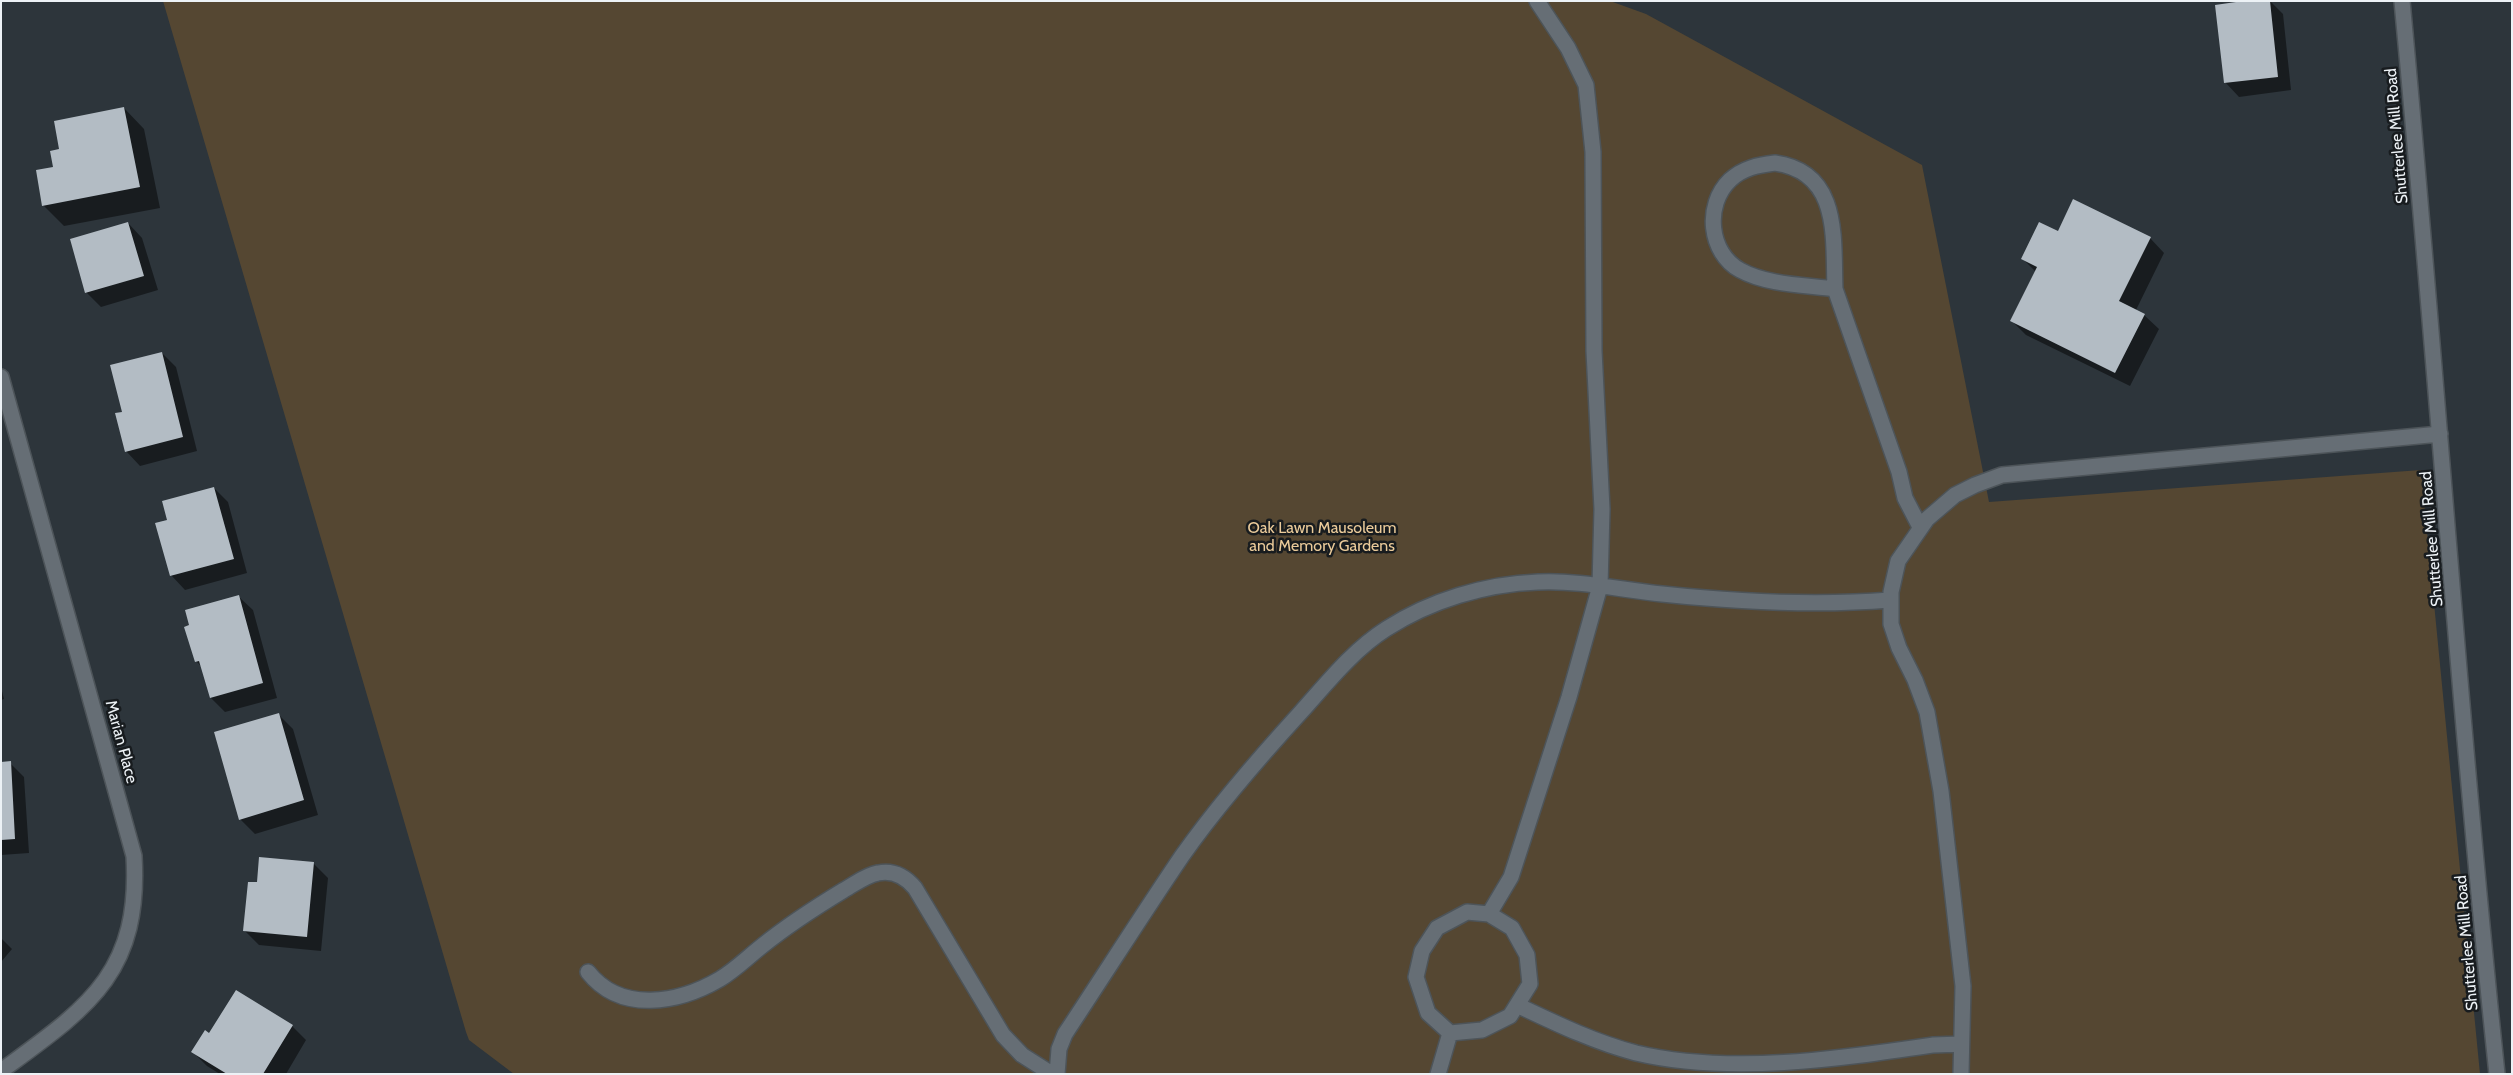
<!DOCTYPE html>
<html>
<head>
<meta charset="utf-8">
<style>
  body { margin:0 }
  #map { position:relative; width:2513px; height:1075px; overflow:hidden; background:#2d353b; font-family:Cabin,sans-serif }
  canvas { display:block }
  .frame { position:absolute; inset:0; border:2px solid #edf2f6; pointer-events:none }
</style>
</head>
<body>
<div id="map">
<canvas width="2513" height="1075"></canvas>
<div class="frame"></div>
</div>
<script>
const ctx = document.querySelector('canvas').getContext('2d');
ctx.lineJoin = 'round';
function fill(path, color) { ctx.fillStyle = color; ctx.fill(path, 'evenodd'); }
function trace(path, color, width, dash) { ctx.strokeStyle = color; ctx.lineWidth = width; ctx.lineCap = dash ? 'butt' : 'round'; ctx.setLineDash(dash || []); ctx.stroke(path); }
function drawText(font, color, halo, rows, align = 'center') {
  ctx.font = font + ' Cabin,sans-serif'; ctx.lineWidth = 5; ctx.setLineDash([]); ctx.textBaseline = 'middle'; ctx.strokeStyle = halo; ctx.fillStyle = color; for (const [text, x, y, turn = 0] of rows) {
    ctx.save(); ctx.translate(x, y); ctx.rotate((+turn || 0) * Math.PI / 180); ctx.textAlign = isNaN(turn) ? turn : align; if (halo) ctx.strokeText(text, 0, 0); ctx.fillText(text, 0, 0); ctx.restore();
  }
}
const green = new Path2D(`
  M163,1H1610L1646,14L1922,165L1989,502L2421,470L2480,1074H514L469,1040L466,1032Z`);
const shadow = new Path2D(`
  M2254,1H2270L2283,14L2291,90L2239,97L2225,82Z
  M124,108L144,129L160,208L64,226L43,205L61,150Z
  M128,223L142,238L158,290L101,307L86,292Z
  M2058,232L2150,238L2164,253L2136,310L2144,315L2159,329L2130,386L2026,335L2012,321L2036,272L2022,258Z
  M162,353L176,367L197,451L140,466L126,451L123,413Z
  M214,488L228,502L247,573L185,590L171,575L169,521Z
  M238,596L253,610L277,698L225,712L211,698L203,668L196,661Z
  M1,687L4,699L1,700Z
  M279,715L293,729L318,815L255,834L240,819Z
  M1,763H10L24,777L29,853L1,855Z
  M314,864L328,878L321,951L259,945L244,930L258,884Z
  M1,938L12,949L1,962Z
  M292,1026L306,1040L286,1074H220L207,1066L193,1052L210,1035Z`);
const building = new Path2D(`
  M2243,1H2270L2278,77L2224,83L2215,5Z
  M124,107L140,187L42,206L36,170L53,167L50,151L59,149L54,121Z
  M2073,199L2151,237L2119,301L2145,314L2115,373L2010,321L2037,267L2021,259L2039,222L2058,231Z
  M128,222L144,276L85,293L70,239Z
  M162,352L183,437L125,452L115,413L122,412L110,365Z
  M214,487L234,559L170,576L155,523L167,520L162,501Z
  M239,595L263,683L210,698L199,661L195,662L184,627L189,625L185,610Z
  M279,713L304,800L239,820L214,732Z
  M11,761L15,839L1,840V762Z
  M259,857L314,862L307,937L243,931L248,882H257Z
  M236,990L293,1025L263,1074H227L191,1052L205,1030L209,1033Z`);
const minor = new Path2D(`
  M2402,1C2436,358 2459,717 2497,1074
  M1775,163C1841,172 1833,239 1835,289C1805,285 1767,285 1740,270C1709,253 1704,205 1730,180C1743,168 1758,165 1775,163Z
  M1835,289L1899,472L1905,498L1920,527
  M1,377L134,856C141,974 87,1008 1,1071
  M1467,912L1489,914L1512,928L1527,955L1530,984L1510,1016L1482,1030L1450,1033L1428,1013L1416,977L1422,951L1437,928Z
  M1489,914L1511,877L1569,697L1600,586L1602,509L1594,351L1593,152L1586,85L1568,48L1537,1
  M588,972C621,1014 679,1003 720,979C735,970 748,957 762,946C788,925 816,907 844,890C855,884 866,875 878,873C893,870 905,876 915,888L1003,1035L1022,1055L1052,1074
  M1517,1005C1555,1023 1594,1042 1636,1053C1730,1075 1838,1059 1933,1045L1961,1044
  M1057,1074L1059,1049L1065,1034C1104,975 1142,915 1182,856C1218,805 1259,758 1301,712C1327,683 1353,650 1386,629C1431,600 1485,584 1538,582C1580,580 1621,590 1662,594C1738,602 1814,606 1890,600
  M1438,1074L1450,1033
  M1961,1074L1963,986L1941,791L1927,712L1915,680L1899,648L1891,624V592L1898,561L1927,519L1955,495L1975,485L2002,475L2440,434`);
const streetNames = [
  ["Shutterlee Mill Road",2397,136,-95],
  ["Shutterlee Mill Road",2432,539,-95],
  ["Marian Place",121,742,75],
  ["Shutterlee Mill Road",2467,943,-95]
];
const parkNames = [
  ["Oak Lawn Mausoleum",1322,528],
  ["and Memory Gardens",1322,546]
];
fill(green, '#554732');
fill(shadow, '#0007');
fill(building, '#b3bcc4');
trace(minor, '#4d5459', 18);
trace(minor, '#666e75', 15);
drawText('16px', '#edf2f6', '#181c1f', streetNames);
drawText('16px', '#ebcb9a', '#181c1f', parkNames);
</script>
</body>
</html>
